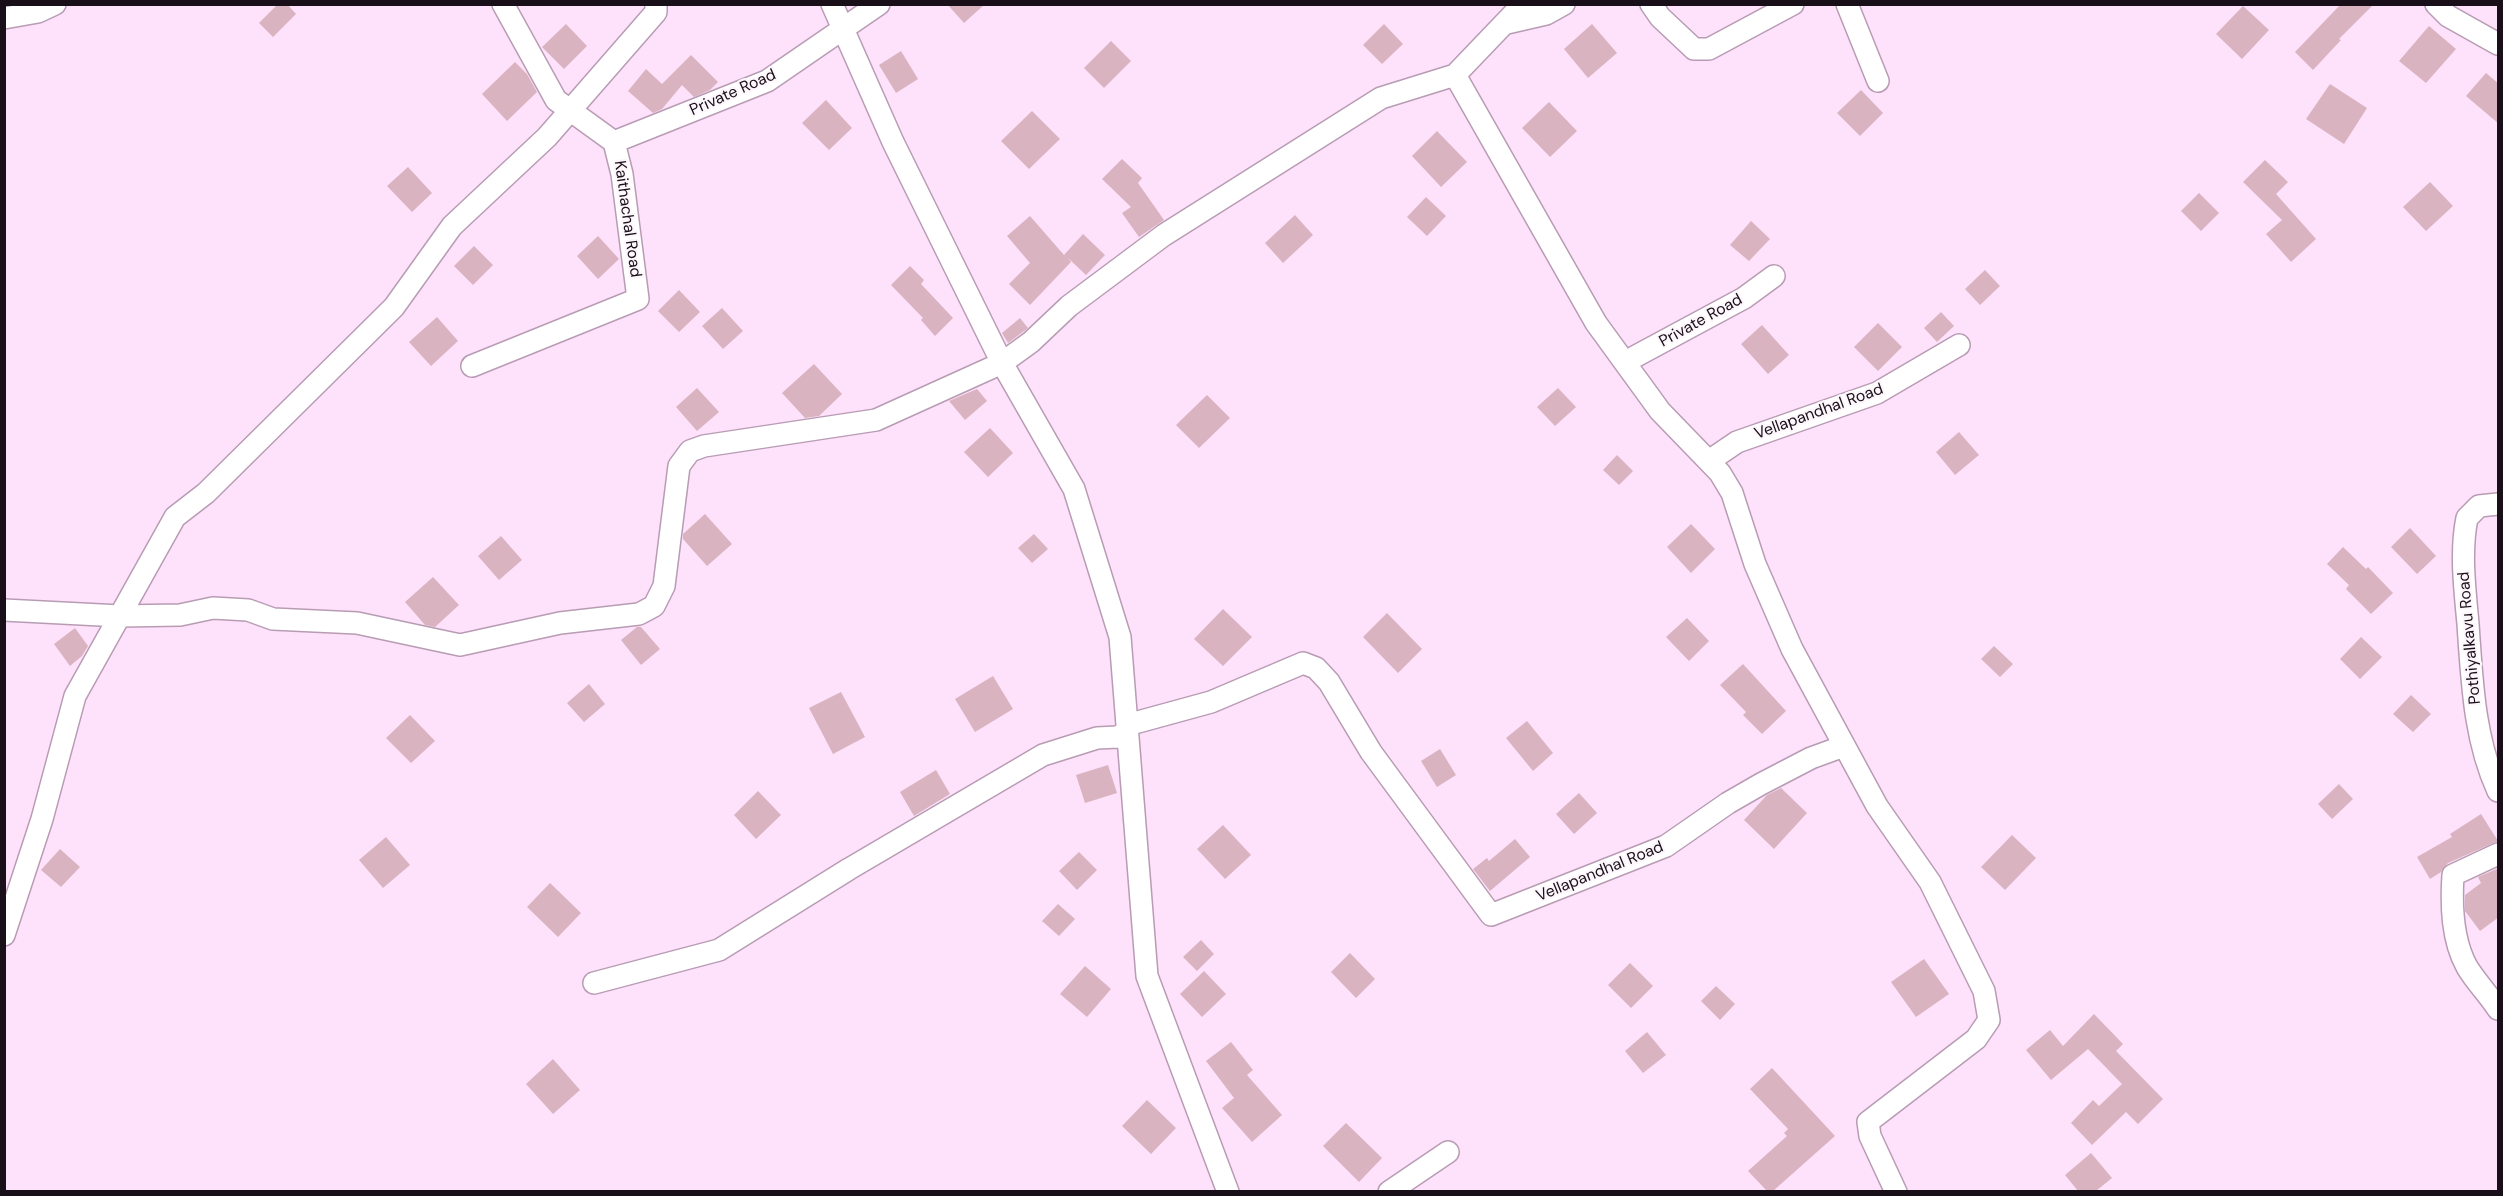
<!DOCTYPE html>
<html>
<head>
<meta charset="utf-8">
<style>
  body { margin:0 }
  #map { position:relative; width:2503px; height:1196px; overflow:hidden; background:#fee1fa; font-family:"DM Sans",sans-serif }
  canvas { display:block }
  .frame { position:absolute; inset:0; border:6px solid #190f18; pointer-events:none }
</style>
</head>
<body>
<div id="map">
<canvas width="2503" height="1196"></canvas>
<div class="frame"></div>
</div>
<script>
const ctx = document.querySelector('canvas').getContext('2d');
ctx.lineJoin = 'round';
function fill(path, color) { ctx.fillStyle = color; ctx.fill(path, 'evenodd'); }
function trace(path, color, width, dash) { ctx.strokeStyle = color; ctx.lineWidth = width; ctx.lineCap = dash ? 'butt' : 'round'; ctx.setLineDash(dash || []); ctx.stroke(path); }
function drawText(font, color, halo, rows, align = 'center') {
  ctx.font = font + ' "DM Sans",sans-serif'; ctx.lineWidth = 4.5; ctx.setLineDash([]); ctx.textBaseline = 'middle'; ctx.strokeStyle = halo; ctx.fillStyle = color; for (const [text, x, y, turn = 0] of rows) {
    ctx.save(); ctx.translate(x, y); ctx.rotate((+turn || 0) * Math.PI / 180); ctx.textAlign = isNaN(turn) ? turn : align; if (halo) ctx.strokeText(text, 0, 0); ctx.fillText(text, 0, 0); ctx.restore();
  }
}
const building = new Path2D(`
  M278,4H287L296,14L273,37L259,23Z
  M947,4H985L964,23Z
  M2341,4H2374L2339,39L2341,40L2313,70L2295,52Z
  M2243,6L2269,30L2242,59L2216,34Z
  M566,24L587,46L564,69L542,47Z
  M1384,24L1403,44L1382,64L1363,45Z
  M1592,24L1617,53L1588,78L1564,49Z
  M2429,26L2456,49L2426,83L2399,61Z
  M1111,41L1131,61L1104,88L1084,68Z
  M901,51L918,79L896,93L879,65Z
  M691,55L718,82L710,90L694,97L682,85L662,109L653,113L628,91L646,69L662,84Z
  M515,62L527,74L537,92L507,121L482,94Z
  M2486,73L2499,84V124L2466,96Z
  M2330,84L2367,108L2344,144L2306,119Z
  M1861,90L1883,113L1860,136L1837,113Z
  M826,100L852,128L829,150L802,123Z
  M1549,102L1577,131L1550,157L1522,128Z
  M1032,111L1060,139L1029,169L1001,141Z
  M1437,131L1467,162L1441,187L1412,156Z
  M1122,159L1142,178L1138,183L1164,220L1139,237L1122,213L1131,207L1102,179Z
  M2265,160L2288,182L2276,194L2316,239L2291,262L2266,234L2282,220L2243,182Z
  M408,167L432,193L412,212L387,186Z
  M2430,182L2453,206L2426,231L2403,207Z
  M2199,193L2219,213L2201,231L2181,211Z
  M1426,197L1446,216L1427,236L1407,217Z
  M1295,215L1313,235L1283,263L1265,243Z
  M1030,216L1064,255L1083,234L1105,255L1086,275L1068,258L1071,262L1030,305L1009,284L1030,263L1007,236Z
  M1751,221L1770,239L1749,261L1730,245Z
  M598,236L619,259L598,279L577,256Z
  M474,246L493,265L473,285L454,266Z
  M910,266L924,280L921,284L953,318L935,336L921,320L923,318L891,285Z
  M1985,270L2000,286L1980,305L1965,289Z
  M679,290L700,312L679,332L658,311Z
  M722,308L743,331L723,349L702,326Z
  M1941,312L1954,326L1937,342L1924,328Z
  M437,317L458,341L431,366L409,342Z
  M1020,318L1028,328L1008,343L1002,333Z
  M1878,323L1902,347L1878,371L1854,347Z
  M1762,325L1789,355L1768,374L1741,344Z
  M814,364L842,394L819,416L805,418L782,393Z
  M697,388L719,412L697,431L676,407Z
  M1558,388L1576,407L1555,426L1537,407Z
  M977,389L987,401L965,420L949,401Z
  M1207,395L1230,418L1199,448L1176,425Z
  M990,428L1013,453L988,477L964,452Z
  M1959,432L1979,455L1955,475L1936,452Z
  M1617,455L1633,471L1619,485L1603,470Z
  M705,514L732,544L707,566L683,539V534Z
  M1691,524L1715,549L1691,573L1667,547Z
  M2410,528L2436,556L2417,574L2391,547Z
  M1034,534L1048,549L1032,563L1018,548Z
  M501,536L522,560L499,580L478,556Z
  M2343,547L2366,569L2368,567L2393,593L2371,614L2346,589L2349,585L2327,564Z
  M433,577L459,605L435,627L425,625L405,602Z
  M1223,609L1252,637L1223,666L1194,639Z
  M1387,613L1422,649L1398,673L1363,637Z
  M1687,618L1709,641L1689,661L1666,637Z
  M641,627L660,649L641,665L621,640L637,627Z
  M75,628L88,646L82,656L70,666L54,644Z
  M2361,637L2382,657L2360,679L2340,659Z
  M1994,646L2013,664L2000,677L1981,659Z
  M1743,664L1786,711L1762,734L1743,715L1746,712L1720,685Z
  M993,676L1013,709L975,732L955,699Z
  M589,684L605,704L584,722L567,703Z
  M841,692L865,737L833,754L809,708Z
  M2411,695L2431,714L2413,732L2393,714Z
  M410,715L435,741L411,763L386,738Z
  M1527,721L1553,753L1533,771L1506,738Z
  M1440,749L1456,775L1437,787L1421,761Z
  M1108,765L1117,793L1085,803L1076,775Z
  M936,770L950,794L914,816L900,792Z
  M2339,784L2353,799L2332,819L2318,804Z
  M1781,788L1807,813L1774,849L1744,820L1767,795Z
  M758,791L781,815L756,839L734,815Z
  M1579,793L1597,813L1574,834L1556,814Z
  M2481,814L2498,841L2448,863L2441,872L2430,879L2417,857L2452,837L2450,834Z
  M1223,825L1251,855L1225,879L1197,849Z
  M2012,835L2036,858L2005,890L1981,867Z
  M386,837L410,865L383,888L359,860Z
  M1515,839L1530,857L1490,891L1473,869L1487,858L1489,861Z
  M60,849L80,867L61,887L41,870Z
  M1079,852L1097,870L1077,890L1059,871Z
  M2499,868V917L2480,931L2465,911V895L2481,883L2478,877Z
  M550,883L581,913L558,937L527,907Z
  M1058,904L1075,919L1059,936L1042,921Z
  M1201,940L1214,954L1197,971L1183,957Z
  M1350,953L1375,979L1356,998L1331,972Z
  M1924,959L1949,994L1916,1017L1891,982Z
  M1630,963L1653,986L1631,1008L1608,985Z
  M1085,966L1111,989L1087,1017L1060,994Z
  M1204,971L1226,994L1202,1017L1180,994Z
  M1716,986L1735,1004L1720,1020L1701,1001Z
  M2094,1014L2123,1044L2116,1051L2163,1099L2138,1124L2126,1112L2092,1145L2071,1123L2093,1100L2099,1106L2122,1084L2088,1049L2051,1080L2026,1050L2050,1030L2063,1046Z
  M1647,1032L1666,1055L1643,1073L1625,1051Z
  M1231,1042L1253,1070L1247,1075L1282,1115L1252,1142L1222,1108L1234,1098L1206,1061Z
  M553,1059L580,1090L553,1114L526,1084Z
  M1772,1068L1835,1136L1773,1191H1767L1748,1171L1787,1136L1784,1133L1788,1129L1750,1089Z
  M1147,1100L1176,1128L1151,1154L1122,1126Z
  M1346,1123L1382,1158L1359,1182L1323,1146Z
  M2091,1153L2112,1178L2096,1191H2078L2065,1175Z`);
const street = new Path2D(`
  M832,4L893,142L1002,363L1074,489L1120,637L1147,976L1228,1192
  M1651,4L1660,17L1694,49H1709L1793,4
  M1847,4L1878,81
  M2436,4L2448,16L2498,44
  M4,18L38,12L55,4
  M1507,23L1546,14L1564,4
  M1455,75L1596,323L1660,411L1720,473L1732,493L1755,564L1792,649L1877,806L1930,882L1984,991L1989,1020L1976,1039L1868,1122L1870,1136L1896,1192
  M614,142L767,81L879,4
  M1625,362L1744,298L1774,276
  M472,366L638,299L622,174L614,142L556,100L503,4
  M1709,461L1737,442L1877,393L1959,345
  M2498,504L2479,506L2467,518C2460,552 2465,590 2468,624C2472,681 2474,739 2498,791
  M4,610L120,616L180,615L213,608L248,610L273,619L357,623L460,645L560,623L639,614L654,606L664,586L679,466L690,451L704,446L876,420L1002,363L1031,342L1069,306L1164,235L1381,98L1455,75L1523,4
  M1127,725L1211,702L1303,663L1316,668L1329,682L1371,752L1491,915L1666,846L1728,803L1761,784L1811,758L1844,746
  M2498,854L2453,875C2451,906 2452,940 2467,967C2476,982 2489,995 2498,1009
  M4,935L42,819L75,696L175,517L206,493L394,307L452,226L547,137L656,12V4
  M594,983L719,950L849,869L1043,755L1097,738L1118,737L1126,732
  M1389,1192L1448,1152`);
const streetNames = [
  ["Private Road",733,93,-24],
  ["Kaithachal Road",627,219,82],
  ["Private Road",1701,321,-29],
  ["Vellapandhal Road",1819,412,-20],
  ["Pothiyalkavu Road",2470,638,-95],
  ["Vellapandhal Road",1600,872,-22]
];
fill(building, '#d9b3c0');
trace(street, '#b89cb4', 24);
trace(street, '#fff', 21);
drawText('16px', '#190f18', '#fdf7fc', streetNames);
</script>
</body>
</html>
